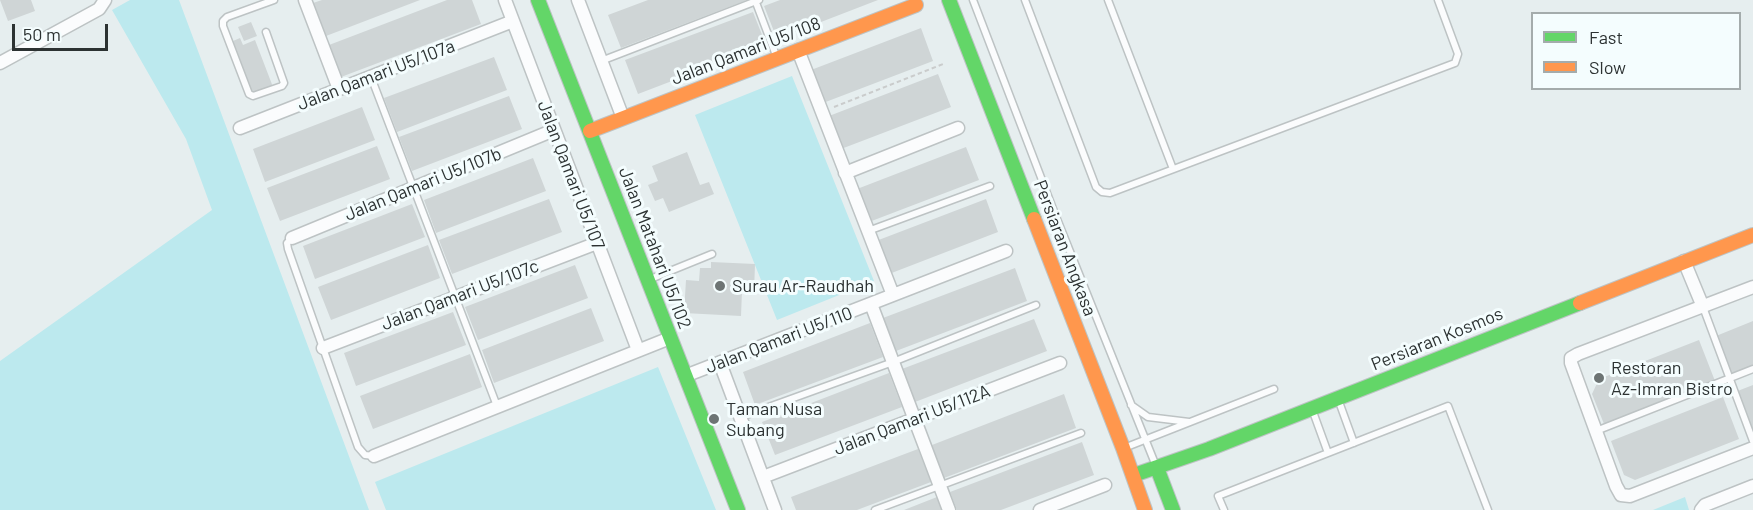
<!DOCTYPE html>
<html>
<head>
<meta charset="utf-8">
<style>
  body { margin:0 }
  #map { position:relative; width:1753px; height:510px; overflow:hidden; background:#e6eeef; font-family:Barlow,sans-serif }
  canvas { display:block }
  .legend { position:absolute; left:1531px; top:12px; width:210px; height:78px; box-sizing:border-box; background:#f4fdfe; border:2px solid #a4acac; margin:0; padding:8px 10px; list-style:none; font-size:18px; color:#2c3232 }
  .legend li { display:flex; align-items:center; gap:12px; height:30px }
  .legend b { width:30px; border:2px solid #a4acac }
  .scale { position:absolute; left:12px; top:24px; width:96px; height:27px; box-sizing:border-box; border:3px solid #2c3232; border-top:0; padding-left:8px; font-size:18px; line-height:21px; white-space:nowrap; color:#2c3232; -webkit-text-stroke:4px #f4fdfe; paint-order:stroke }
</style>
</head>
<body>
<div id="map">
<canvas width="1753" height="510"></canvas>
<ul class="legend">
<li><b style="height:8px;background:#63d668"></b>Fast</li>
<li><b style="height:8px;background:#ff974d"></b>Slow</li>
</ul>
<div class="scale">50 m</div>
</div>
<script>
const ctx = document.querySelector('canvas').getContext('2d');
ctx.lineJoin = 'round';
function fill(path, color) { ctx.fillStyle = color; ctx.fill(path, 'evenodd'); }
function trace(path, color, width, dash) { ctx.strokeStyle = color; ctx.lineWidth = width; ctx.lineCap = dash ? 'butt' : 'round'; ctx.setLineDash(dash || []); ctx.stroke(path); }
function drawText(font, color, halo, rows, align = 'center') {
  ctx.font = font + ' Barlow,sans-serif'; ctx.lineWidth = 6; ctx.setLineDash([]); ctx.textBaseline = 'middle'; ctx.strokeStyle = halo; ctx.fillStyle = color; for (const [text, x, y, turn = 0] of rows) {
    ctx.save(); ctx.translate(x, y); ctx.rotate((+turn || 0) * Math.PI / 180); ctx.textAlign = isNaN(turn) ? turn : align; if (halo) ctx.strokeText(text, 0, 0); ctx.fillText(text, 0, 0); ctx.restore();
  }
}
const green = new Path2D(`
  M130,0H179L369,510H0V361L212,210L186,139L112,10Z
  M792,76L874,281L777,320L695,115Z
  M658,367L716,510H386L375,482Z
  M1685,497L1689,510H1653Z`);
const building = new Path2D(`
  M0,0H31L35,11L8,21Z
  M322,0H420L326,36L313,3Z
  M447,0H472L481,24L341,77L329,45Z
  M648,0H747L621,48L608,15Z
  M780,0H878L777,39L764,6Z
  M753,12L766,45L638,94L625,60Z
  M251,22L257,36L244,41L238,27Z
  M921,28L933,61L823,103L811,70Z
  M240,38L243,45L255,40L273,87L253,94L233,41Z
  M494,57L507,90L397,132L384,98Z
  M938,74L951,107L841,149L829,116Z
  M509,96L522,129L412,171L399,137Z
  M362,107L375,140L265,182L253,149Z
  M377,146L390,179L280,221L267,188Z
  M966,147L979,180L869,222L857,189Z
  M687,152L700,185L709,182L714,194L669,212L663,198L655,201L648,185L658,181L652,166Z
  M533,158L546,191L436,233L424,200Z
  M549,199L562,232L452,274L439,240Z
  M986,199L998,232L889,274L876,241Z
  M412,204L425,237L315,279L303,246Z
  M428,245L440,278L331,320L318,287Z
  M711,262L755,264L754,292L742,291L741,316L684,313L686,280L699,281L700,268H711Z
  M575,265L588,298L478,340L465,307Z
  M1015,268L1027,301L896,351L883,318Z
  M591,308L604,341L494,383L482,350Z
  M453,312L466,345L356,386L344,353Z
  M1034,319L1047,351L915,402L902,369Z
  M1753,321V366L1731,374L1716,336Z
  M870,323L883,357L755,405L743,372Z
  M1699,340L1715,381L1604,424L1592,394L1599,379Z
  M470,354L482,387L373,429L360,396Z
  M889,373L902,407L775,455L762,422Z
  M1753,385V436L1735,392Z
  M1064,394L1076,428L944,478L932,445Z
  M1723,397L1739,439L1635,480L1624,475L1611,441Z
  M1082,442L1094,475L1001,510H957L950,492Z
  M918,449L931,482L857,510H796L791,497Z
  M937,497L942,510H904Z`);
const path = new Path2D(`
  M834,107L943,64`);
const lane = new Path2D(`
  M755,0L777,58
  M973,0L1055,214L1156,466
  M1025,0L1096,187L1102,192L1110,193L1455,63L1458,54L1438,0
  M1108,0L1173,169
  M266,32L284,83L282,86L253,96L249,94L223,26V21L227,17L274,0
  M601,61L759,0
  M371,77L497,406
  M868,231L990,186
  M292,238L287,243L288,249L358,447L365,455L374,456
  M648,280L712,254
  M1703,307L1753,441
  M1338,399L1354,443
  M1131,405L1148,417L1189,422
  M1312,409L1328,453
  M741,417L893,362L1036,305
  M1596,431L1753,369
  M1124,448L1274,389
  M875,510L1081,433
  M1224,510L1218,496L1448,406L1488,510`);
const street = new Path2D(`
  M305,0L339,89
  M505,0L638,350
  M578,0L623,118
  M798,50L893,295
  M0,63L99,9L105,0
  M240,128L513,21
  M845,173L958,128
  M292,238L554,130
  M1684,261L1703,307
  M1753,287L1578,354L1571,358V363L1616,486L1621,495L1630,496L1753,448
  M871,304L949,510
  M323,348L597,243
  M720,363L775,510
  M685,376L1006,251
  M374,456L670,338
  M763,477L1060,363
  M1040,510L1105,485
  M1701,510L1705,505L1753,486`);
const fast = new Path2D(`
  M538,0L738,510
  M949,0L1034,219
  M1157,468L1173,510
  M1134,475L1209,449L1580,303`);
const slow = new Path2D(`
  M590,131L916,5
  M1034,219L1123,448L1145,510
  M1580,303L1753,235`);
const markers = [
  [720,286,6,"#6d7474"],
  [1599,378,6,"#6d7474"],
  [714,419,6,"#6d7474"]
];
const streetNames = [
  ["Jalan Qamari U5/108",746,51,-21],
  ["Jalan Qamari U5/107a",376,75,-21],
  ["Jalan Qamari U5/107",571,175,69],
  ["Jalan Qamari U5/107b",423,184,-22],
  ["Jalan Matahari U5/102",655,248,69],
  ["Persiaran Angkasa",1065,248,69],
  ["Jalan Qamari U5/107c",460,295,-21],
  ["Persiaran Kosmos",1437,339,-22],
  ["Jalan Qamari U5/110",779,340,-21],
  ["Jalan Qamari U5/112A",912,420,-21]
];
const poiNames = [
  ["Surau Ar-Raudhah",732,286],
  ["Restoran",1611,368],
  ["Az-Imran Bistro",1611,389],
  ["Taman Nusa",726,409],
  ["Subang",726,430]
];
fill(green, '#bce9ee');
fill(building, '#cfd5d6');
trace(lane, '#bdc3c4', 9);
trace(street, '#bdc3c4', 15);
trace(fast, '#bdc3c4', 16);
trace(slow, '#bdc3c4', 16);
trace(path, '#cacccc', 2, [4.5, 3]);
trace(lane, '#fbfcfd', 6);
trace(street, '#fbfcfd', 12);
trace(fast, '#63d668', 14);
trace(slow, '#ff974d', 14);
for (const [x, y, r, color] of markers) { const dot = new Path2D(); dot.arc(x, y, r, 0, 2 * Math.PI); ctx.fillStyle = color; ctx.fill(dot); trace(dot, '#f4fdfe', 2); }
drawText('18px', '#2c3232', '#f4fdfe', streetNames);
drawText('18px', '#2c3232', '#f4fdfe', poiNames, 'left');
</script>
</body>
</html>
